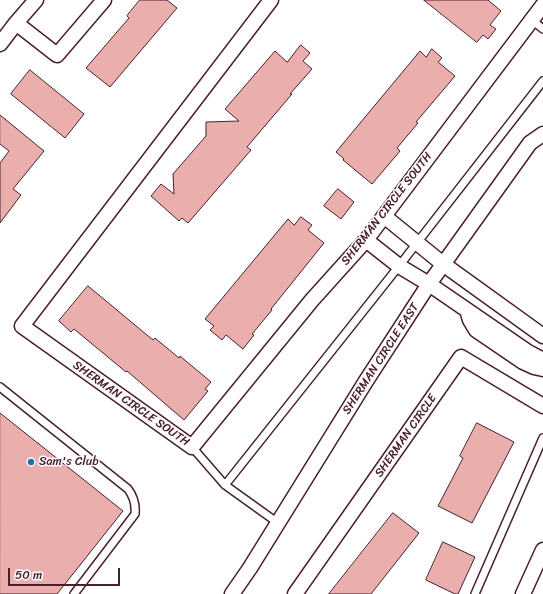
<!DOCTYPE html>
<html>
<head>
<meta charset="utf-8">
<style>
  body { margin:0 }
  #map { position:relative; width:543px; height:594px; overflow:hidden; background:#fff; font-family:Sriracha,sans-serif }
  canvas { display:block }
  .scale { position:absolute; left:8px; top:568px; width:112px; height:18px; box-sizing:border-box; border:2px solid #4a1f2b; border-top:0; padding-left:5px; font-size:12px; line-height:14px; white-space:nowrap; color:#4a1f2b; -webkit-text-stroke:3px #fff; paint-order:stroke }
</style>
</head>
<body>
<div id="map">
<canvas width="543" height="594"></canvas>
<div class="scale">50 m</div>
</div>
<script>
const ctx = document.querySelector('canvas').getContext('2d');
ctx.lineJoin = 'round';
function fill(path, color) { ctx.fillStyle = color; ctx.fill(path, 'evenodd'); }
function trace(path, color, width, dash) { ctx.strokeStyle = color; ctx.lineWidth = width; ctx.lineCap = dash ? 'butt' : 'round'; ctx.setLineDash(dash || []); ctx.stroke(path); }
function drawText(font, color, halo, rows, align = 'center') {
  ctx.font = font + ' Sriracha,sans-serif'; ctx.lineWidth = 3; ctx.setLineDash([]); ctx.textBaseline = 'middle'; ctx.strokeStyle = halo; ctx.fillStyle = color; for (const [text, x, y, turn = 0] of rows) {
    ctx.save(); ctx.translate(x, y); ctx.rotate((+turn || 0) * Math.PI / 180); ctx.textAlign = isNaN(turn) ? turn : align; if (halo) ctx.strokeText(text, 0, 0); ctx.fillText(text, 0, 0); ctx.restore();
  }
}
const building = new Path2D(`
  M140,0H167L177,8L110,87L86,68L129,18L127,16Z
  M424,0H488L501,11L490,25L496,29L488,39L483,35L477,42Z
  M301,45L310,53L303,61L312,69L290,94H292L247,147L251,150L188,223L182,218L179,221L151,196L161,184L174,194L173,174L206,136V122L239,121L225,109L275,51L287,62Z
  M432,49L442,58L438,62L455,76L416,122L418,123L397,148L400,151L372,184L343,160L344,159L336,152L420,51L426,57Z
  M30,70L84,114L65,138L11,94Z
  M0,115L44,151L13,189L21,195L0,223V163L9,151L0,144Z
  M338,189L354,202L341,219L324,206Z
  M301,217L312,225L308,230L324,243L271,309L272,310L252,334L254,335L243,349L226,335L222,340L210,330L214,326L205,319L288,219L294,225Z
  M88,286L153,340L155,338L179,358L180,356L211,382L205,389L208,391L184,420L127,371L126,372L74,329L71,332L59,321Z
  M0,413L123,511L57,594H0Z
  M477,423L514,442L472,523L438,506L463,458L460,456Z
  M393,513L419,533L371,594H329Z
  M443,542L475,557L458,594H455L426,580Z`);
const lane = new Path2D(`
  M532,20L543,29
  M0,387L128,489C134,497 136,504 135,514L74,594
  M192,447L225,485L278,523
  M225,485L399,266L543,81
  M475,594L543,438`);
const street = new Path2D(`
  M271,0L22,326L192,447L312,300L366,240L543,5
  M16,23L36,0
  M0,44L16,23L57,55L104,0
  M384,216L443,264L543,336
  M366,240L399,266L429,284L528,352L543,360
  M467,310L470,320L476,330L523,362L534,367L543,369
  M232,594L250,568L366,381L429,284L530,143L543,134
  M295,594L461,357L543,406
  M523,594L543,550`);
const markers = [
  [31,462,4,"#1f6fb2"]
];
const streetNames = [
  ["SHERMAN CIRCLE SOUTH",387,209,-52],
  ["SHERMAN CIRCLE EAST",381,359,-57],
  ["SHERMAN CIRCLE SOUTH",131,404,35],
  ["SHERMAN CIRCLE",406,436,-55]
];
const poiNames = [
  ["Sam's Club",39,462]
];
fill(building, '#eaafad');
trace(building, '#4a1f2b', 1);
trace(lane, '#4a1f2b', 10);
trace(street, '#4a1f2b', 17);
trace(lane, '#fff', 7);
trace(street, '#fff', 14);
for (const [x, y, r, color] of markers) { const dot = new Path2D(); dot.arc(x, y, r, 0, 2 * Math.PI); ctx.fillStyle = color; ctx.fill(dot); trace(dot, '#fff', 1.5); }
drawText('12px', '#4a1f2b', '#fff', streetNames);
drawText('12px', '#4a1f2b', '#fff', poiNames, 'left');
</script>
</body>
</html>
